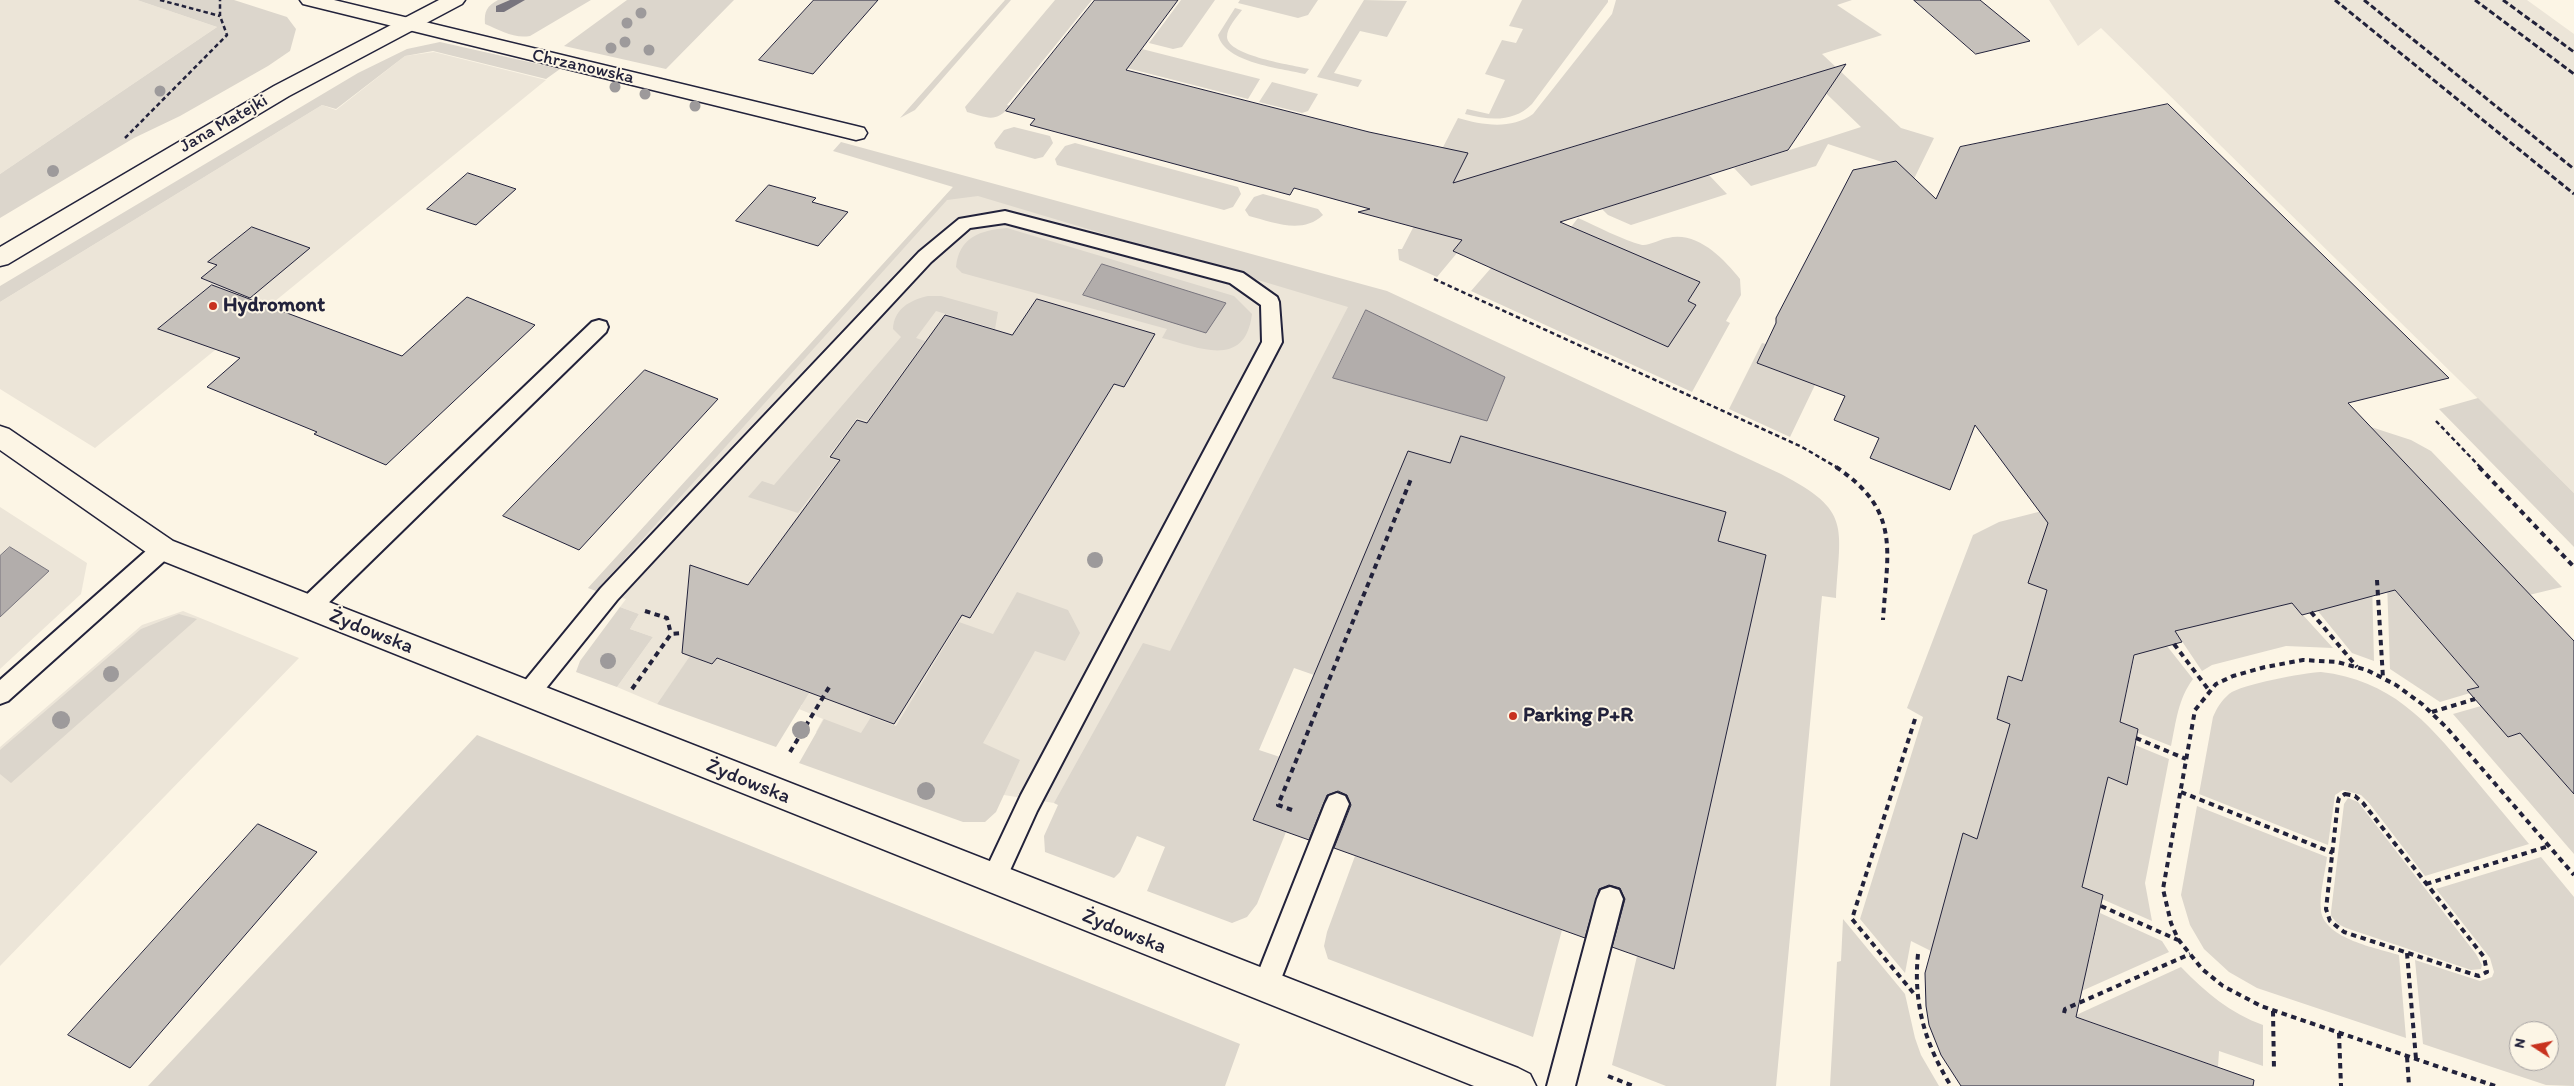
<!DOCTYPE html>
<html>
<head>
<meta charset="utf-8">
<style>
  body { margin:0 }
  #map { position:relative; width:2574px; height:1086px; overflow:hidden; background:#fcf5e5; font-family:Itim,sans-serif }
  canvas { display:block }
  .north { position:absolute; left:2509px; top:1021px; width:50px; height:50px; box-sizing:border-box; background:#fcf5e5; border:1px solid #a5a1a1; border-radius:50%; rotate:281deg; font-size:14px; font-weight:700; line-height:20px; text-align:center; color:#22223b }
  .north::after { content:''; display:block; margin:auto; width:18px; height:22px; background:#c8321e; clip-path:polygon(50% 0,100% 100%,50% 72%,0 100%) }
</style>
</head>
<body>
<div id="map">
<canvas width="2574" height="1086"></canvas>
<div class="north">N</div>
</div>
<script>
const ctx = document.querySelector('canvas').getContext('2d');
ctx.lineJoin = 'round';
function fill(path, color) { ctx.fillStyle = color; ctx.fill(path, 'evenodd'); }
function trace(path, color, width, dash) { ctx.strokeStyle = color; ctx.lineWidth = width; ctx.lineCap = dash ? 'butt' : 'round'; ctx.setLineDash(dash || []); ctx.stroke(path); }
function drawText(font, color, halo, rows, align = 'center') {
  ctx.font = font + ' Itim,sans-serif'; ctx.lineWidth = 4; ctx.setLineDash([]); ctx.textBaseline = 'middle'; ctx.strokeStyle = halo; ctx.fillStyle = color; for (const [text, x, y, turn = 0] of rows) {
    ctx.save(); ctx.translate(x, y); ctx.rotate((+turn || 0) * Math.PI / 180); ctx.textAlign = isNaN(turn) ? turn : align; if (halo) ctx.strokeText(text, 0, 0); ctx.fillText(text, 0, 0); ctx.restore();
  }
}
const built = new Path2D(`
  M0,0H137L217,27L0,174Z
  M2049,0H2527L2574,34V493L2101,28L2078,46Z
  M434,52L546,80L95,448L0,389V302L322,105L336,110L405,56Z
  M953,187L1355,301L1093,817L1054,803L1004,795L816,732L823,719L799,709L802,705L688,660L657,704L617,687L653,637L630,629L639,614L620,607L626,599L588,588Z
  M0,507L87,563L81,594L0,669Z
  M183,611L299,658L0,966V747L142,625Z`);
const green = new Path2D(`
  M137,0H234L287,17L296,29L290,51L268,66L180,116L134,138L0,218V174L217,27Z
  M498,0H591L530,36C514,39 500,30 485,24C484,11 487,6 498,0Z
  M627,0H734L666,69L564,46Z
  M1005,0H1011L915,110L900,118Z
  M1055,0H1092L1007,105L1010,106C996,124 986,117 967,112L965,107Z
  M1181,0H1215L1182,47L1173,49L1149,43Z
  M1240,0H1318L1308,15L1298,18L1238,3Z
  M1364,0L1407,1L1387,37L1360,31L1334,73L1362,80L1358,87L1317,77Z
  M1522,0H1608V2L1532,104C1513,123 1489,120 1465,114L1467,109L1489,114L1505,80L1485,74L1502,40L1516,43L1523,29L1509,26Z
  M1616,0H1852L1837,5L1882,35L1822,54L1901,128L1934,138L1909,189L1897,167L1828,144L1816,166L1751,186L1734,168L1861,127L1807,75L1515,164L1473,228L1453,251L1457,253L1437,277L1399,260L1398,249H1402L1444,168L1437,159L1458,118C1482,125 1511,130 1533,114L1612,14Z
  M1235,8L1242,10C1237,17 1227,27 1227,37C1228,56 1293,65 1309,69L1305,74C1280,68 1225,63 1218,35Z
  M440,42L560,69L546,79L433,51L405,56L336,109L322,105L0,302V286L358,73L407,49Z
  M1142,49L1260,79L1248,99L1127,68Z
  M1272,82L1318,94L1308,111L1302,113L1259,102Z
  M1014,127L1050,136L1053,143L1043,157L1035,159L996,148L994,143L1004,130Z
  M841,142L1387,291L1781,474C1852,511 1840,526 1836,598L1822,596L1776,1086H1666L1612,1065L1637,956L1673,969L1766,555L1718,541L1726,512L1461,436L1450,463L1314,675L1294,668L1259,750L1280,757L1253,820L1286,832L1257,904L1247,917L1232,923L1147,891L1165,847L1137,836L1120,872L1114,878L1045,852L1044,836L1058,805L1054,803L1143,643L1170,651L1348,307L978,196L947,200L596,591L588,588L953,187L833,151Z
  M1075,143L1238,187L1241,194L1233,207L1224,210L1057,165L1055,159L1065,146Z
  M1709,175L1727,194L1631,225L1608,215L1602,209Z
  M1263,194L1318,209L1323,215C1302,235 1273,222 1249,216L1245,210L1254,197Z
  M1578,218C1597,226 1622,240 1642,245C1649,246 1660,239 1668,238C1697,231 1723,258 1740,279L1741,295L1726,321L1730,323L1692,392L1471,291L1491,268L1668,347L1696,305L1688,301L1700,282L1571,227Z
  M1007,228L1234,296L1252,314C1245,370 1198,347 1162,338L1167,329L962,273L956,267C959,237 981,230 1007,228Z
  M928,296H941L998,312L995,329L936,311L916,338L925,341L867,421L857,418L828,457L838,461L798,513L748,497L762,481L774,485L901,337L893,329C894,309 910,300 928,296Z
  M1762,343L1766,344L1757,363L1791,376L1804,352L1827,360L1790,437L1729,409Z
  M2478,398L2574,493V547L2439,409Z
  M2371,427L2411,440L2431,451L2562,587L2529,595L2399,457L2028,583L2047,590L2022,681L2008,676L1997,718L2010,724L1945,958L1911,941L1905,973L1860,919L1923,717L1907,708L1973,535L1999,522Z
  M2372,581L2374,661L2352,653L2317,610Z
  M2387,582L2479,687L2467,690L2470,693L2440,702L2390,669Z
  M1017,592L1068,610L1080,633L1065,661L1035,651L983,743L1020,760L996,812L985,822H963L799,763L824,719L861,733L871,717L896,726L959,622L993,634Z
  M2292,603L2333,648L2286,646L2212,665L2202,671L2175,631Z
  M620,607L639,614L630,629L653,637L617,687L576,672L580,661Z
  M179,614L197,619L11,783L0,774V750L141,629Z
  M2148,637L2156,649L2167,646L2193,679C2178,699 2176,722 2171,746L2138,733V729L2120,722L2138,640Z
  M690,656L712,665L716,659L809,693L776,747L657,704Z
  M2321,672C2390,680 2426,720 2468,771C2488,795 2509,820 2529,844L2425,876L2369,803L2361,795L2343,790L2335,795L2328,845L2199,794L2213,717C2217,708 2221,701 2229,694C2242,684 2303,673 2321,672Z
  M2481,706L2508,737L2520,733L2574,794V854L2453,714Z
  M477,735L1240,1044L1225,1086H148Z
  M2135,745L2169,759L2145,883L2152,921L2102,899L2103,896L2082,887L2108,777L2127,785Z
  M2348,798L2358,802L2476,954L2482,965L2481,969L2471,970L2346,928L2338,924L2331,916V912L2344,804Z
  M2197,806L2327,857C2325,874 2319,895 2321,911C2325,939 2377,948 2399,955L2406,1038L2257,988L2229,972L2204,949L2190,925L2181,895Z
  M1355,856L1562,930L1533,1037L1328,959L1324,946L1327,932Z
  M2541,857L2574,897V1086L2546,1085L2423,1044L2415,960L2480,981L2492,977L2494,972L2490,958L2436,889ZM2519,1031H2549V1061H2519Z
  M2100,913L2162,941L2169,952L2057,1002L2068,951L2089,960Z
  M1843,919L1905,994L1915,1038L1921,1055L1939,1086H1830L1837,962L1841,961Z
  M2181,967C2206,993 2230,1013 2263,1025V1066L2219,1051L2218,1067L2074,1016Z`);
const water = new Path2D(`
  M1102,264L1226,303L1206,333L1083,295Z
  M1366,310L1505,377L1487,421L1333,378Z
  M10,547L49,571L0,617V556Z`);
const stream = new Path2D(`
  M510,0H525L504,12H496V6Z`);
const building = new Path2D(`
  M814,0H878L813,74L759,60Z
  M1095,0H1178L1126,70L1369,132L1468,153L1453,183L1846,64L1788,150L1560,222L1700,282L1688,301L1696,305L1668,347L1453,251L1462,240L1358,212L1370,209L1294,188L1290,195L1030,125L1035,119L1006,111Z
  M1914,0H1980L2030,41L1976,54Z
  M2168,104L2449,378L2348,403L2574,641V794L2520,733L2508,737L2467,690L2479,687L2395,590L2302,615L2292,603L2175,631L2182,642L2134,655L2120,722L2138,729L2135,745L2127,785L2108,777L2082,887L2103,895L2076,1017L2254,1080L2253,1086H1961L1941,1055L1929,1025L1926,1006L1925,973L1963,833L1977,839L2010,724L1997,719L2008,676L2022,681L2047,590L2028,583L2048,523L1975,425L1950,490L1870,458L1879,438L1834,420L1845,396L1757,363L1776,323V318L1853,170L1896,161L1936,199L1960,147Z
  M468,173L516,189L476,225L427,209Z
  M769,185L816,198L812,202L848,212L818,246L736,221Z
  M252,227L310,248L250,298L201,278L217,265L208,262Z
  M212,285L402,356L467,297L535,325L386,465L314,434L317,432L207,387L240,358L158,329Z
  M1037,299L1155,334L1124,387L1114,384L970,618L962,615L894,724L717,658L712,664L682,653L690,565L748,585L840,460L830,457L857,420L867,423L945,315L1012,335Z
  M645,370L718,399L579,550L503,516Z
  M1461,436L1726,512L1718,541L1766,555L1674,969L1612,947L1625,899L1620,888L1609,885L1599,889L1585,938L1334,848L1351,805L1347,795L1338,791L1327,795L1309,840L1253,820L1408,451L1450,463Z
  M258,824L317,852L130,1068L68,1035Z`);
const pathFar1 = new Path2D(`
  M160,0L220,16
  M125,138L227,35L220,16V0
  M1434,279L1802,447L1838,468
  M2436,421L2481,468`);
const path = new Path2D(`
  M1836,467C1902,511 1887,552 1883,620
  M2479,467L2574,567
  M2377,580L2383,678
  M645,611L667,618L671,634
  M2311,612L2357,667
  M2174,644L2208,689
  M632,689L671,634L683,633
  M2432,712L2475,699
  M1915,719L1852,919L1916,996
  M2136,738L2186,759
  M790,752L831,684
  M2181,792L2333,853
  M2345,794L2355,796L2363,803L2484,957L2487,972L2479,976L2472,974L2344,932L2330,921L2326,909L2338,802L2339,798Z
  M1292,810L1278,805L1411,479
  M2426,884L2549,846
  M2101,906L2178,940
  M2407,953L2416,1059
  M1918,954C1913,1003 1925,1044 1951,1086
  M2273,1011L2274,1070
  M2064,1013L2065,1009L2190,954
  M2339,1033L2341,1086
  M2407,1057L2409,1086
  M1608,1076L1633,1086
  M2495,1086L2261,1006L2223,986L2202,969L2178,939L2171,923L2163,889L2195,710L2216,684L2233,676L2265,667L2303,660L2337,662L2367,670L2396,685L2422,704L2446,727L2574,875`);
const service = new Path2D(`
  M1005,211L1243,273L1277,297L1279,302L1282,342L1037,811L1002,888L993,892L984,888L981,880L1021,795L1262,342L1261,305L1230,283L1005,223L970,228L931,262L617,600L535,702L527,705L519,702L516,695L519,688L601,588L919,252L959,219Z
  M599,320L606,322L608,327L606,332L317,614L309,616L301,614L298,607L301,600L592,322Z
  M163,540L171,543L174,549L171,555L8,701L0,704V680L155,543Z
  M1337,793L1345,796L1349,804L1274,997L1265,1001L1256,997L1252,988L1325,804L1329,796Z
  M1610,887L1619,890L1623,899L1575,1086H1547L1597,899L1601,890Z`);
const minor = new Path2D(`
  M300,0H334L856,126L864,128L867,133L864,138L856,140L303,4Z
  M0,426L9,429L173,541L1518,1068L1530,1074L1536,1086H1474L153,557L0,450Z`);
const tertiary = new Path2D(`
  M439,0H465L462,4L289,96L8,264L0,266V247L274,86Z`);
const rail = new Path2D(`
  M2335,0L2574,194
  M2364,0L2574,169
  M2475,0L2574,74
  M2503,0L2574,52`);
const trees = [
  [641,13,5.5],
  [627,23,5.5],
  [625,42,5.5],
  [611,48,5.5],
  [649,50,5.5],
  [615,87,5.5],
  [160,91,5.5],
  [645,94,5.5],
  [695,106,5.5],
  [53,171,6],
  [1095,560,8],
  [608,661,8],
  [111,674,8],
  [61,720,9],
  [801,730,9],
  [926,791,9]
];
const markers = [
  [213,306,5,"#c8321e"],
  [1513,716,5,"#c8321e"]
];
const farStreetnames = [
  ["Chrzanowska",583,67,13],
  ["Jana Matejki",224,124,-30]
];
const poiNames = [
  ["Hydromont",223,306],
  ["Parking P+R",1523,716]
];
const streetNames = [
  ["Żydowska",371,632,22],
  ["Żydowska",748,782,22],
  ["Żydowska",1124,932,22]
];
fill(built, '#ece5d8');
fill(green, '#dcd6cc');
fill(water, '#b2adab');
trace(water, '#78757e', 1);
fill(stream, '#78757e');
fill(building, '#c6c1bb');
trace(building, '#22223b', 1);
trace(service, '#22223b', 4);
trace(minor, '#22223b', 3);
trace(tertiary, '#22223b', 3);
trace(pathFar1, '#22223b', 2.5, [4.5, 3]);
trace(path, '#22223b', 4, [5.5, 4.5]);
fill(service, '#fcf5e5');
fill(minor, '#fcf5e5');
fill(tertiary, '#fcf5e5');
trace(rail, '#22223b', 3, [6, 3]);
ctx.fillStyle = '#9d9a9b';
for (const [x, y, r] of trees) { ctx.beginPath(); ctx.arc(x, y, r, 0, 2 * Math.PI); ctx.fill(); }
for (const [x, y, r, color] of markers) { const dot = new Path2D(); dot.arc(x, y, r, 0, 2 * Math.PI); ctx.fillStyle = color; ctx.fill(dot); trace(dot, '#fcf5e5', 2); }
drawText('18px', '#22223b', '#fcf5e5', farStreetnames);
drawText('bold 21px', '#22223b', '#fcf5e5', poiNames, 'left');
drawText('21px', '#22223b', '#fcf5e5', streetNames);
</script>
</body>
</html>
